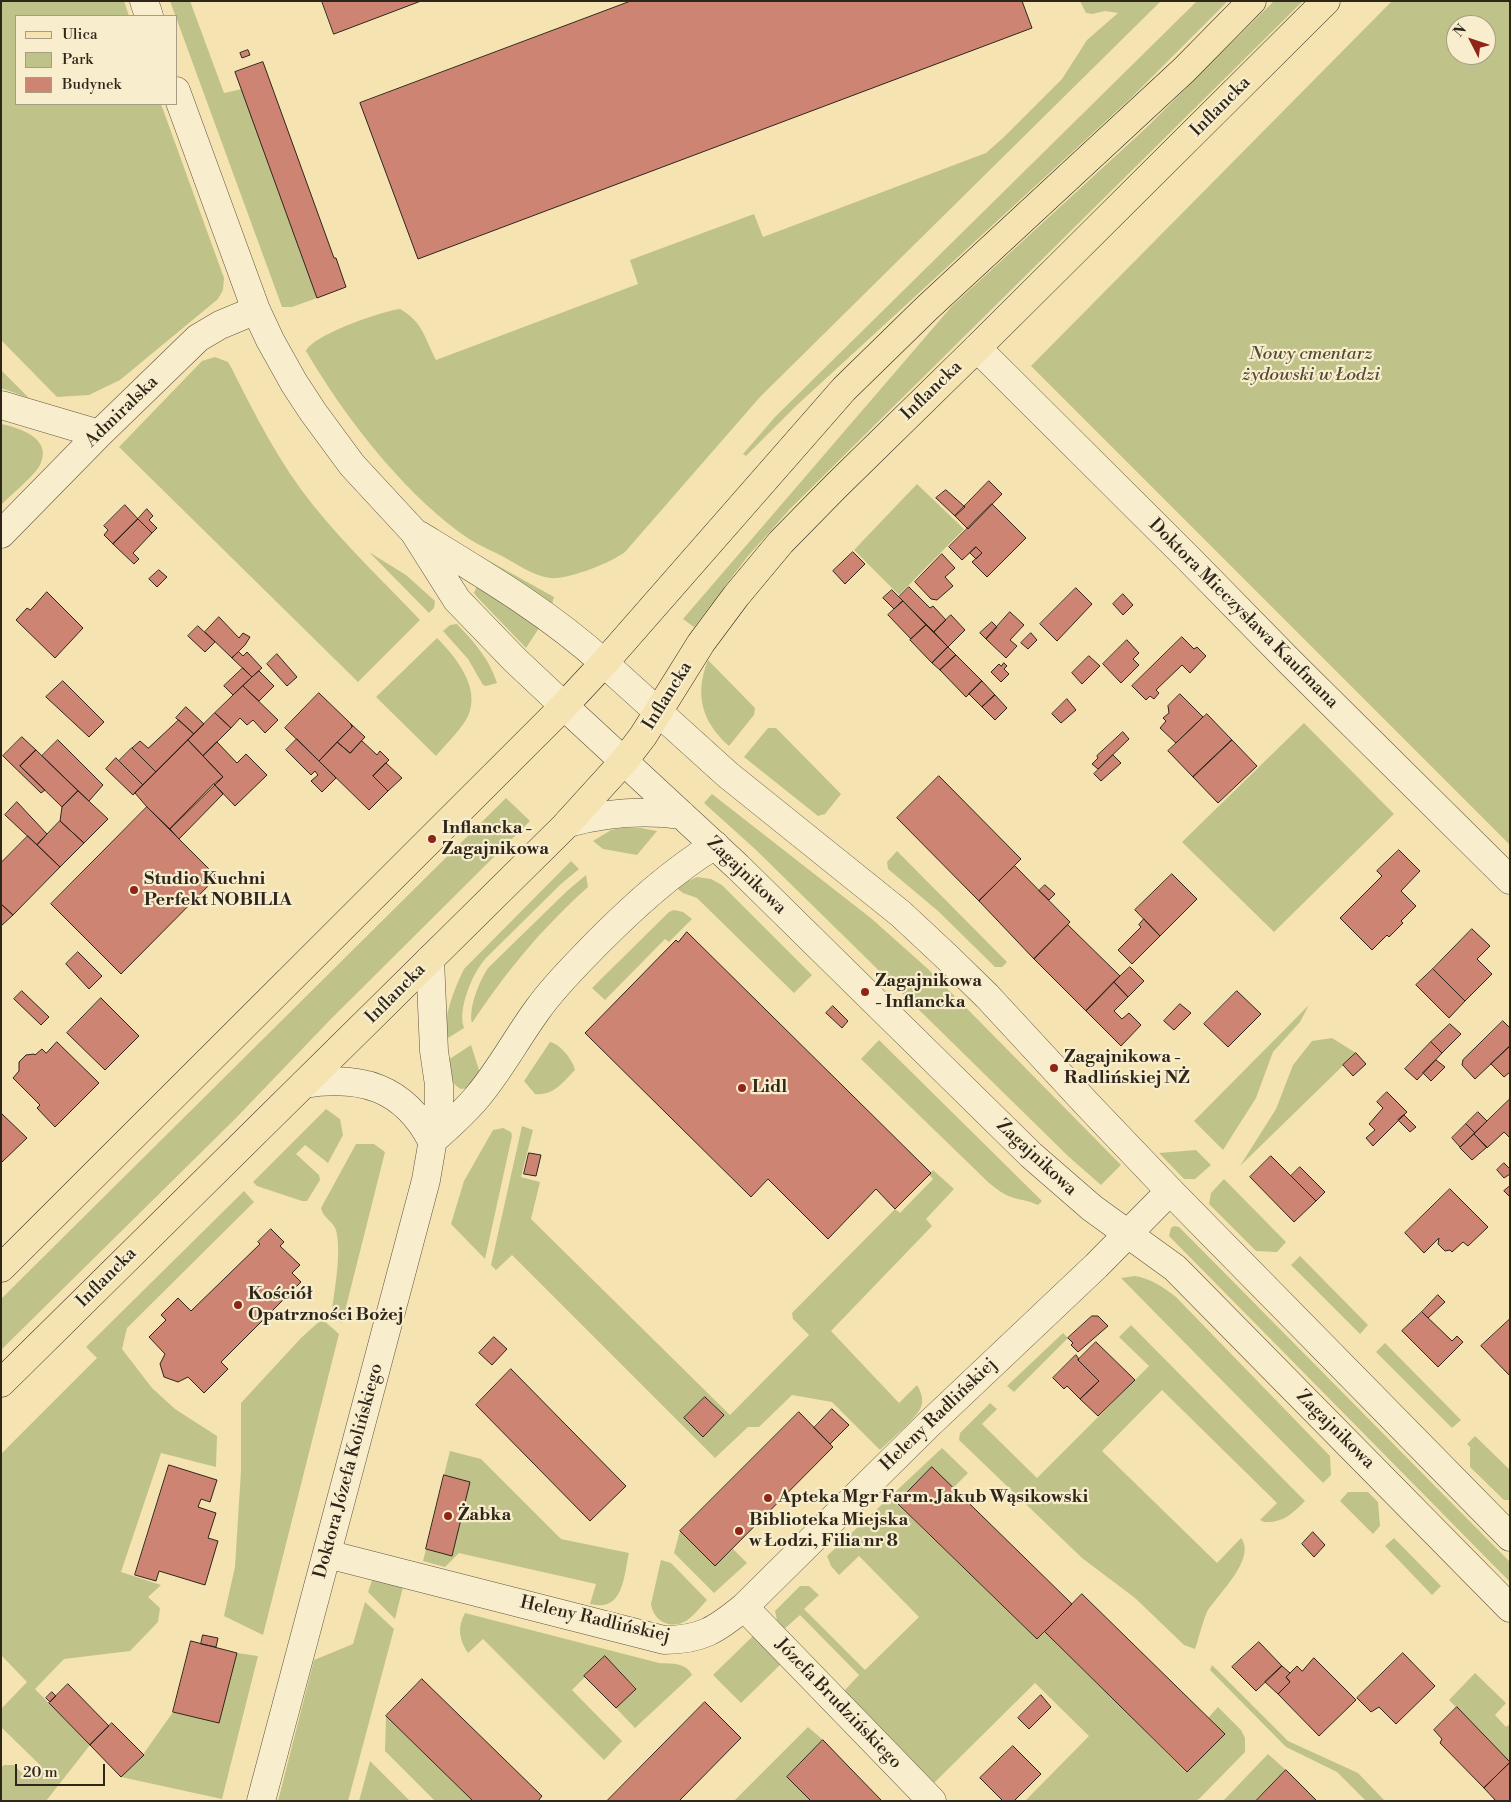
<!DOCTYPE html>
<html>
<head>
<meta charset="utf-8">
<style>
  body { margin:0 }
  #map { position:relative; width:1511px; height:1802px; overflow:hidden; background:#f5e4b1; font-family:"Libre Bodoni",serif }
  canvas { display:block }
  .frame { position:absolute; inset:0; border:2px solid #2e251b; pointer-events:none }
  .legend { position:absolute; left:15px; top:15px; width:162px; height:90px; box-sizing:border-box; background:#f8edcc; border:1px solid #a79d85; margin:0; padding:6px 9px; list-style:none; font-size:15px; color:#2e251b }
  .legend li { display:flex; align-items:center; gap:10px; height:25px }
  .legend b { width:25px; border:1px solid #a79d85 }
  .north { position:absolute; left:1446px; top:15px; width:50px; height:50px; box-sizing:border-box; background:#f8edcc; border:1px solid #a79d85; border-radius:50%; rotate:311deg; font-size:14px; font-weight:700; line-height:20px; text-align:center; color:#2e251b }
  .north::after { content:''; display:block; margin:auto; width:18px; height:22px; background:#8f2418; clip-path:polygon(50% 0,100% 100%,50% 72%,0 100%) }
  .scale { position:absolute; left:15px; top:1764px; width:90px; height:22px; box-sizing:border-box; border:2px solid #2e251b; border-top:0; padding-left:6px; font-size:15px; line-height:18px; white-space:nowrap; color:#2e251b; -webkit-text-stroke:4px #f8edcc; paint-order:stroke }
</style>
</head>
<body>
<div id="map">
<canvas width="1511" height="1802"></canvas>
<div class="frame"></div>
<ul class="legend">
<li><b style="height:6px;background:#f5e4b1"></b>Ulica</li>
<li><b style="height:14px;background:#bfc389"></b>Park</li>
<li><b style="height:14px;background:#ce8473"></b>Budynek</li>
</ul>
<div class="north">N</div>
<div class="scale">20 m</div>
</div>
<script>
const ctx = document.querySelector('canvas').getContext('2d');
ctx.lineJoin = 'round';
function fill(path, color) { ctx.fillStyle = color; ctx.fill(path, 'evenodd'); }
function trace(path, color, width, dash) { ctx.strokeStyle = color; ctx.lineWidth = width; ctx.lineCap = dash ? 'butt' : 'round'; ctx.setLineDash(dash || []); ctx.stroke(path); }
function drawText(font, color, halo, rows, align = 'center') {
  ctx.font = font + ' "Libre Bodoni",serif'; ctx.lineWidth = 4.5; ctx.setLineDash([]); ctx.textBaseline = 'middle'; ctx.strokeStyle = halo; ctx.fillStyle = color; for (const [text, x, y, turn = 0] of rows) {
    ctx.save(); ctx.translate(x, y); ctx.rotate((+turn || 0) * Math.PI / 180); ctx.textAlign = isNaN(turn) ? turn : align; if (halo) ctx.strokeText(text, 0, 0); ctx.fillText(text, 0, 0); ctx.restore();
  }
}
const green = new Path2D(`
  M1,1H124L129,16H16V104H161L224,278L223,290L218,299L120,380L89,395L57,397L1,340Z
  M170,1H190L224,93L242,89L317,298L292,307H282Z
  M1080,1H1161L760,397L625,552C611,563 567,580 550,578C533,576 517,564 502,556C488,549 472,542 459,532C399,487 344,416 306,351C313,335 382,311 400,309C423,322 425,339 436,360L638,284L630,260L754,214L763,237L986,153L1004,137L1062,79L1087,40L1118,13L1105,11L1092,14L1086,13Z
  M1197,1H1228L1131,98L796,406L746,456L743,454L775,417Z
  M1274,1H1303L790,509L748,556L694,627L683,619L952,306L1146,128Z
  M1392,1H1510V845L1031,366ZM1456,25H1486V55H1456Z
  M215,357L228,362L231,367C255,415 280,464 313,505C346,546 384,582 420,620L358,682L119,447L202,361Z
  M1,370L29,398L1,388Z
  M1,424C21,428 53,439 40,465C35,475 10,496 1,505Z
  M917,484L964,529L899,595L854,550Z
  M459,544L554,597L551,608Z
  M369,552L406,575L435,601L434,608L429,613Z
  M479,586L541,625L526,648L477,597L474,593L476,588Z
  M457,624C474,642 489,658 497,683L486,686L483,685L468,659L443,631L450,625Z
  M437,638C456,657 481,688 468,716C462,729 445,745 436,756L376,697Z
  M708,660L755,708L754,715L729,746C702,722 694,695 708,660Z
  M1304,723L1394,814L1274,932L1182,842Z
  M768,728H776L841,794L825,814L818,816L744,757Z
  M712,794L872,919L928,969L1121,1165L1101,1185L1069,1157L755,849L704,803Z
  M506,798L530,821L330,1020L235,1119L1,1350V1299Z
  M623,828H641L657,831L637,855L603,849L593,841L611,830Z
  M897,851L1007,962L1002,967H995L938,911L888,869L887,862Z
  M571,861L579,869L561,884L486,958C473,972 457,1009 464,1028L445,1040C444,1014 453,992 464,969Z
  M586,875L588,887C542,928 506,972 472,1023C468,1008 480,980 488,968L567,891Z
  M697,877L711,879L722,885L812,975L794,993L697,898L683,893L675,887Z
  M674,910L683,912L692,919L669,942L665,939L605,1000L592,988L669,912Z
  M1309,1005L1300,1022L1273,1052L1256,1098L1223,1150L1194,1121Z
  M1332,1038L1356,1053L1240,1166L1276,1109L1293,1065L1312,1041Z
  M879,1040L1042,1201L1038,1205C1029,1201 1022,1200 1014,1198C1004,1195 996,1189 988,1182L861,1059Z
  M550,1042C560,1044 573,1060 575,1070C563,1082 554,1096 535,1094L524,1081Z
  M471,1045L480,1073L468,1088L461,1089C449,1083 450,1072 448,1060Z
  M326,1109L340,1119L343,1135L328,1163L305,1145L296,1154L319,1175L320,1180L307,1201H302L257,1186L253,1182Z
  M522,1126L533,1130L521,1177L540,1182L531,1219L730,1415L809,1335L793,1319L792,1313L895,1209L900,1213L933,1179L929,1175L933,1170L954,1189L926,1219L932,1226L831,1331L899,1403L917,1385C921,1391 924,1400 921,1407C917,1418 889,1441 880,1450L832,1402L792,1395L759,1427H748L715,1458L512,1255L496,1270L491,1265ZM705,1397L724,1415L703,1437L684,1418Z
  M503,1128L511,1132L512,1136L485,1259L451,1224L464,1181L493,1130Z
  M356,1144H374L385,1152L342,1323L331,1317C334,1293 342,1253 336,1230C333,1221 323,1218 321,1208Z
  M1196,1150L1211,1165L1195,1179H1184L1159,1153Z
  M1224,1179L1286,1242L1277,1252L1256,1251L1209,1204L1211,1193Z
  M244,1191L254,1202L127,1328L122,1349L152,1388L175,1409L217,1436L216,1467L161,1453L121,1572L161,1585L148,1597L160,1608L158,1622L130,1651L64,1659L35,1689L90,1745L46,1801H1V1768L4,1765H14L27,1778L40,1765L1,1727V1709L27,1682L1,1655V1454L97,1358L86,1347Z
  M1174,1226L1179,1227L1194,1242L1510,1562V1582L1169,1236L1171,1228Z
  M1300,1256L1368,1325L1360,1334L1291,1265Z
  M1135,1276C1152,1279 1163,1287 1176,1297L1330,1456L1331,1475L1323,1483L1121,1278Z
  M322,1319L339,1334L263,1635L224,1616L235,1567L241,1471V1403L301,1338Z
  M1131,1325L1305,1501C1292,1514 1283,1523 1264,1522L1260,1520L1277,1503L1162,1390L1102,1451L1217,1563L1241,1538C1257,1559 1217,1595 1207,1612C1202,1623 1199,1638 1195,1649L1184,1645L1135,1598L1082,1558L959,1440L960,1433L990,1403L997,1409L982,1424L1037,1478L1149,1366L1119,1337Z
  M1063,1333L1068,1338L1014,1392L1007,1386Z
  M1385,1343L1461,1420L1452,1428L1376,1352Z
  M1475,1436L1510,1470V1500H1504L1470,1467V1447L1467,1444Z
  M942,1448L968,1473L953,1488L932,1468L897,1504L1037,1639L1045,1632L1186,1772L1224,1734L1208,1718L1218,1707L1241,1730L1245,1738V1752L1199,1799L1195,1801H1025L1089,1736L1035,1683L934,1783L844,1691L859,1675L800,1615L783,1630L778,1625L775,1611L800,1586H809L819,1595L804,1609L865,1670L919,1617L859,1556L839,1575L831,1566L827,1556Z
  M450,1451L481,1459L561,1539L629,1553C625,1569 624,1603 603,1605C599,1606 594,1604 590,1604L596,1584L463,1554L459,1553L445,1567L423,1561L426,1549L452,1556L470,1482L444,1475Z
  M1348,1492H1368L1378,1502L1380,1526L1373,1534L1340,1501Z
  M680,1531L715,1566L733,1549L747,1563L714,1593L674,1553Z
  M1394,1538L1441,1586L1432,1595L1385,1546Z
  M661,1560L671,1563L707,1600C701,1606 696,1613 690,1618C675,1631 654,1624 651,1604Z
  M373,1578L403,1587L395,1619L368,1592Z
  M365,1602L394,1629L348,1801H278L314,1660L353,1644Z
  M465,1613L659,1663C671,1664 686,1662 692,1675L635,1728L616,1708L636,1688L605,1657L572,1690L622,1741L604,1760L483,1639L468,1653C459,1639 457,1628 465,1613Z
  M753,1636L782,1663L741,1703L713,1675Z
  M237,1653L258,1656L222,1799L121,1777L142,1756L173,1712L219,1723Z
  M1212,1665L1288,1741L1358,1773L1385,1801H1366L1337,1772L1286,1747L1210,1670Z
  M1475,1673L1506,1703L1495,1715L1506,1727L1510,1724V1762L1449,1700Z
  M386,1716L473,1801H435L385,1751Z
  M808,1727L823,1740L787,1777L811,1801H734Z
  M1268,1754L1286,1770L1256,1801H1223Z
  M370,1761L410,1801H359Z`);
const building = new Path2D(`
  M322,1H421L334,34Z
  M631,1H1022L1032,28L418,259L360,103Z
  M248,50L250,55L242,58L240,53Z
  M263,62L334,258H336L346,287L317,298L235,72Z
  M989,481L1002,494L968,529L955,516Z
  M946,490L965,507L955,516L936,498Z
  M992,504L1026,538L987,577L972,562L982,553L976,547L962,560L949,547Z
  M125,505L138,519L113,544L104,535L108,530L104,526Z
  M147,509L153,516L149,520L157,528L152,533L138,519Z
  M138,519L152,533L133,553L139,559L134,564L113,544Z
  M976,547L982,553L976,559L970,553Z
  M853,552L865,564L845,584L833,571Z
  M942,554L955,568L945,577L953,586L937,600L931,599L915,582Z
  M159,570L167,577L157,587L149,579Z
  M909,587L930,608L933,606L946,620L934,632L899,597Z
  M1076,588L1092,604L1057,641L1040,624Z
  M892,590L903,601L894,609L883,598Z
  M47,592L83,628L55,658L16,620L27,608L30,610Z
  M1123,594L1133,605L1123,615L1113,604Z
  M903,601L926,625L911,639L888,615Z
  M1010,612L1024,625L1010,640L1017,646L1006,658L986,639Z
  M951,615L965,630L948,647L934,632Z
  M219,617L239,638L243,633L250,637L245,645L232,658L205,632Z
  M992,622L997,627L986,639L980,633Z
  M926,625L948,647L932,663L910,640Z
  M198,626L215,642L205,652L188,636Z
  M1031,633L1037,640L1028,649L1021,643Z
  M1182,637L1194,649L1197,647L1206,656L1190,673L1182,665L1156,690L1159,693L1154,699L1150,696L1146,700L1132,686Z
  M1127,640L1139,653L1133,659L1139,665L1121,683L1103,664Z
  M948,647L956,655L940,670L932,663Z
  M239,652L243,656L247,652L262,668L252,677L232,658Z
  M277,654L297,677L287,686L267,664Z
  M956,655L982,681L966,697L940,670Z
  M1089,656L1100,666L1082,684L1072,673Z
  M1004,663L1007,666L1004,669L1009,674L1001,682L991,672L999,664L1001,666Z
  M243,668L252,677L233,695L224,686Z
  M259,671L274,686L259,701L243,686Z
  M63,681L104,722L89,737L46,697Z
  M982,681L995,695L982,707L969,694Z
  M243,686L278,720L265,733L253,720L247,725L240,718L231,728L215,713Z
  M319,693L351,724L352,727L319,761L285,728Z
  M1180,694L1203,717L1176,743L1160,728L1166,721L1163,718L1169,713L1168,706Z
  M995,695L1007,708L995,720L982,707Z
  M1067,699L1076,710L1061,723L1052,714Z
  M186,707L204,724L194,734L176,718Z
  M215,713L231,728L203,756L188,740Z
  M1207,714L1232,740L1193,777L1168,751Z
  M179,720L194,734L156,772L132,748L140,741L148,748Z
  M351,724L365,737L350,753L337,742L352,727Z
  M1123,732L1129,739L1098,769L1092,764L1098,758L1097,756Z
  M22,737L36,750L20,766L45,790L41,793L3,756Z
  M297,739L336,778L322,792L311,781L318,775L315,771L311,775L286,750Z
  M58,740L103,785L89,801L42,756Z
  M188,740L223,777L170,829L147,807L135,793Z
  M1232,740L1257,766L1218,803L1193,777Z
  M362,741L377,755L380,751L389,760L373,776L388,791L369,810L319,761L337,742L350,753Z
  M217,742L237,763L246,754L267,775L235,806L214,784L223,777L203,756Z
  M132,748L156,772L143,785L119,761Z
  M36,750L78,791L62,807L20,766Z
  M1113,755L1121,763L1101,781L1094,774Z
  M116,758L143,785L133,795L106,769Z
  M386,763L402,778L388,791L373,776Z
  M939,776L1021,859L979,901L897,818Z
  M214,784L223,794L179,839L170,829Z
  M78,791L108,819L84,843L60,821L62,807Z
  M17,802L47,834L37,845L5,815Z
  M147,807L217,877L121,974L51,904Z
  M60,821L84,843L60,867L37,845Z
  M28,836L60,867L13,915L1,904V863Z
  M1399,850L1420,871L1401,891L1416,906L1401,921L1403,923L1389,937L1387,935L1372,950L1340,918L1382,876L1377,871Z
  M1015,866L1070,922L1034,959L979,901Z
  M1172,874L1197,899L1160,936L1135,910Z
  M1045,885L1055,894L1049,900L1039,891Z
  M1,904L13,915L1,926Z
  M1144,919L1160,936L1132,964L1118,950L1141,927L1139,925Z
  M1068,925L1120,976L1086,1011L1034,959Z
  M1472,929L1490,946L1477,959L1492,974L1465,1001L1433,969Z
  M687,932L931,1173L895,1209L876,1189L828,1239L768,1179L751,1197L585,1033L676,940L678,942Z
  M78,952L102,976L89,989L66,964Z
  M1130,967L1144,981L1128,997L1114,982Z
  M1433,969L1465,1001L1449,1018L1416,985Z
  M1114,982L1128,997L1114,1011L1122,1019L1129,1013L1141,1025L1121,1046L1086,1011Z
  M22,991L49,1017L41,1025L14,999Z
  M1237,991L1261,1014L1228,1047L1204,1024Z
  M101,998L139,1036L105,1070L67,1033Z
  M1180,1004L1191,1013L1174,1030L1164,1021Z
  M833,1006L848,1021L842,1028L826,1013Z
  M1503,1021L1510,1028V1046L1475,1079L1462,1065L1463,1060Z
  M1450,1024L1461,1034L1442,1053L1431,1042Z
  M57,1042L99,1083L55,1127L37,1108L40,1105L13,1078L19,1071V1062L26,1055L34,1054L35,1055L42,1049L46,1053Z
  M1431,1042L1442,1053L1417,1080L1405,1069Z
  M1510,1046V1072L1504,1077L1491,1064Z
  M1356,1053L1366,1064L1353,1076L1343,1065Z
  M1436,1060L1445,1067L1431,1081L1423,1073Z
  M1387,1092L1407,1112L1373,1146L1366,1138L1375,1130L1369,1124L1383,1108L1377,1102Z
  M1510,1099V1138L1504,1132L1487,1148L1474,1134Z
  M1478,1112L1487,1121L1475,1133L1466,1124Z
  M1,1113L27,1138L1,1163Z
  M1404,1115L1416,1127L1410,1132L1398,1120Z
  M1466,1124L1475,1133L1460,1147L1452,1138Z
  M1474,1134L1487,1147L1472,1160L1460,1148Z
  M529,1153L541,1155L536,1176L524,1174Z
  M1271,1156L1316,1201L1294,1222L1250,1177Z
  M1504,1163L1510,1169V1174L1504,1178L1497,1170Z
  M1300,1167L1325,1192L1316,1201L1291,1176Z
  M1510,1186V1197L1504,1191Z
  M1450,1189L1488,1227L1468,1246L1463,1242L1452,1252L1450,1250L1445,1251L1438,1244L1439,1238L1424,1253L1405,1233Z
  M271,1229L284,1242L280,1246L300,1265L292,1273L301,1282L221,1362L228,1369L204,1393L188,1377L178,1382L164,1377L160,1364L165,1354L149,1337L166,1320L161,1315L178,1298L191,1311L260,1244L258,1242Z
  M1438,1295L1445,1302L1428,1318L1422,1312Z
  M1422,1312L1452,1341L1457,1336L1463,1342L1438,1367L1402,1331Z
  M1092,1316H1098L1108,1326L1078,1352L1071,1345L1073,1343L1068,1338Z
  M1510,1319V1376L1481,1346Z
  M494,1337L507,1349L492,1365L479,1353Z
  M1096,1342L1135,1380L1098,1416L1080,1399L1099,1381L1078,1360Z
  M1076,1355L1079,1359L1078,1360L1099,1381L1080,1399L1067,1386L1064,1389L1053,1378Z
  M511,1369L626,1486L590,1521L476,1405Z
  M705,1397L724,1415L703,1437L684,1418Z
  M832,1409L849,1425L830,1444L814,1428Z
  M799,1412L833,1447L715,1566L680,1531Z
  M169,1465L217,1480L210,1502L201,1499L198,1507L216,1513L208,1538L218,1541L205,1585L159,1571L156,1581L135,1575Z
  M932,1467L1072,1604L1037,1639L897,1503Z
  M444,1475L470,1482L452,1556L426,1549Z
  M1313,1532L1325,1545L1314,1557L1302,1544Z
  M1082,1594L1225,1734L1187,1772L1045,1632Z
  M203,1635L218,1638L216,1647L201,1644Z
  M191,1641L237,1653L219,1723L173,1712Z
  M1259,1642L1282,1666L1256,1691L1232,1667Z
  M1403,1653L1435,1686L1396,1724L1379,1707L1371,1712L1357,1698Z
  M605,1656L636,1689L616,1708L584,1676Z
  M1314,1658L1356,1700L1319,1736L1278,1694L1290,1682L1286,1677L1297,1666L1302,1671Z
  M1282,1666L1290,1673L1286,1677L1290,1682L1278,1694L1265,1682Z
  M422,1679L542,1796L538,1801H473L386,1716Z
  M68,1684L109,1726L90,1745L49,1703Z
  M52,1692L56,1696L50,1702L46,1698Z
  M1041,1695L1051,1707L1029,1729L1018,1718Z
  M705,1702L741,1738L679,1801H607Z
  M1457,1707L1510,1762L1484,1788L1440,1743L1442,1739L1434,1730Z
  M112,1723L144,1755L121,1777L90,1745Z
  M823,1740L850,1768L882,1801H811L787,1777Z
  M1013,1746L1041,1774L1014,1801H1003L980,1778Z
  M1510,1763V1801H1496L1484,1788Z
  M1286,1770L1317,1801H1256Z`);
const minor = new Path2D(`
  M144,1L149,16
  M176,91L256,310L270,340L294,383L313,412L352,465L414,532L457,600L515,660L564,706
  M977,348L1189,559L1291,663L1510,880
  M1,405L99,434
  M1,534L99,434L198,338L220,325L256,310
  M419,535C483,574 549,613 604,663
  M304,1084C361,1075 404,1087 432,1141
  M432,1141C448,1127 464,1113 478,1096C500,1070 518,1036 538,1009C555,985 576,965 596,944C633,907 671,872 715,845
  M327,1554L664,1640C701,1640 716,1630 744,1607L928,1425L1096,1266L1170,1191
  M744,1607L932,1801
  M261,1801L426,1180L439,1104V1085L434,1051L430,959`);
const tertiary = new Path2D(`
  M604,663L728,775L901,914L947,957L987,996L1086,1103L1170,1191L1510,1537
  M564,706L738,867L1031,1155L1092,1208L1175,1268L1510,1608
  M568,823C605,813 644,810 682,815`);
const primary = new Path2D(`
  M1,1268L564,706L604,663L844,389L927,308L1184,70L1252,1
  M1,1383L565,826L624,761L643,736L701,643L736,596L781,542L836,486L977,348L1326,1`);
const markers = [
  [432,839,5,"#8f2418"],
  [134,890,5,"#8f2418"],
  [865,992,5,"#8f2418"],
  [1054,1068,5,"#8f2418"],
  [742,1088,5,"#8f2418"],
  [238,1305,5,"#8f2418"],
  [768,1498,5,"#8f2418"],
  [448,1516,5,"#8f2418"],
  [739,1531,5,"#8f2418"]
];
const streetNames = [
  ["Inflancka",1221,107,-45],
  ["Inflancka",932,391,-44],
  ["Admiralska",122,412,-44],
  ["Doktora Mieczysława Kaufmana",1243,614,45],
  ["Inflancka",668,696,-58],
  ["Zagajnikowa",746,876,44],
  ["Inflancka",396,994,-45],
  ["Zagajnikowa",1036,1158,43],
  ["Inflancka",107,1278,-45],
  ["Heleny Radlińskiej",939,1415,-44],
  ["Zagajnikowa",1335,1430,45],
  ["Doktora Józefa Kolińskiego",349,1471,-75],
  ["Heleny Radlińskiej",595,1620,13],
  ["Józefa Brudzińskiego",838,1704,46]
];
const parkNames = [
  ["Nowy cmentarz",1311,355],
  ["żydowski w Łodzi",1311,376]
];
const poiNames = [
  ["Inflancka -",442,829],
  ["Zagajnikowa",442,850],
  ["Studio Kuchni",144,880],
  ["Perfekt NOBILIA",144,901],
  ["Zagajnikowa",875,982],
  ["- Inflancka",875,1003],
  ["Zagajnikowa -",1064,1058],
  ["Radlińskiej NŻ",1064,1079],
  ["Lidl",752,1088],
  ["Kościół",248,1295],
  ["Opatrzności Bożej",248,1316],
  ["Apteka Mgr Farm. Jakub Wąsikowski",778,1498],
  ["Żabka",458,1516],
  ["Biblioteka Miejska",749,1521],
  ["w Łodzi, Filia nr 8",749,1542]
];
fill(green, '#bfc389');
fill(building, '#ce8473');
trace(building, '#2e251b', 1);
trace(minor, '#605540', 29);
trace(tertiary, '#605540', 29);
trace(primary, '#2e251b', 29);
trace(minor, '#f8edcc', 28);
trace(tertiary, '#f8edcc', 28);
trace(primary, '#f5e4b1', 28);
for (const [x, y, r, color] of markers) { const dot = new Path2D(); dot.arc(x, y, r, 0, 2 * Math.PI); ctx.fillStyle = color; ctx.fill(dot); trace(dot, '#f8edcc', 2); }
drawText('18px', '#2e251b', '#f8edcc', streetNames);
drawText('italic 18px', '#524c36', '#f8edcc', parkNames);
drawText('bold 18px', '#2e251b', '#f8edcc', poiNames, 'left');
</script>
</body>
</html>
